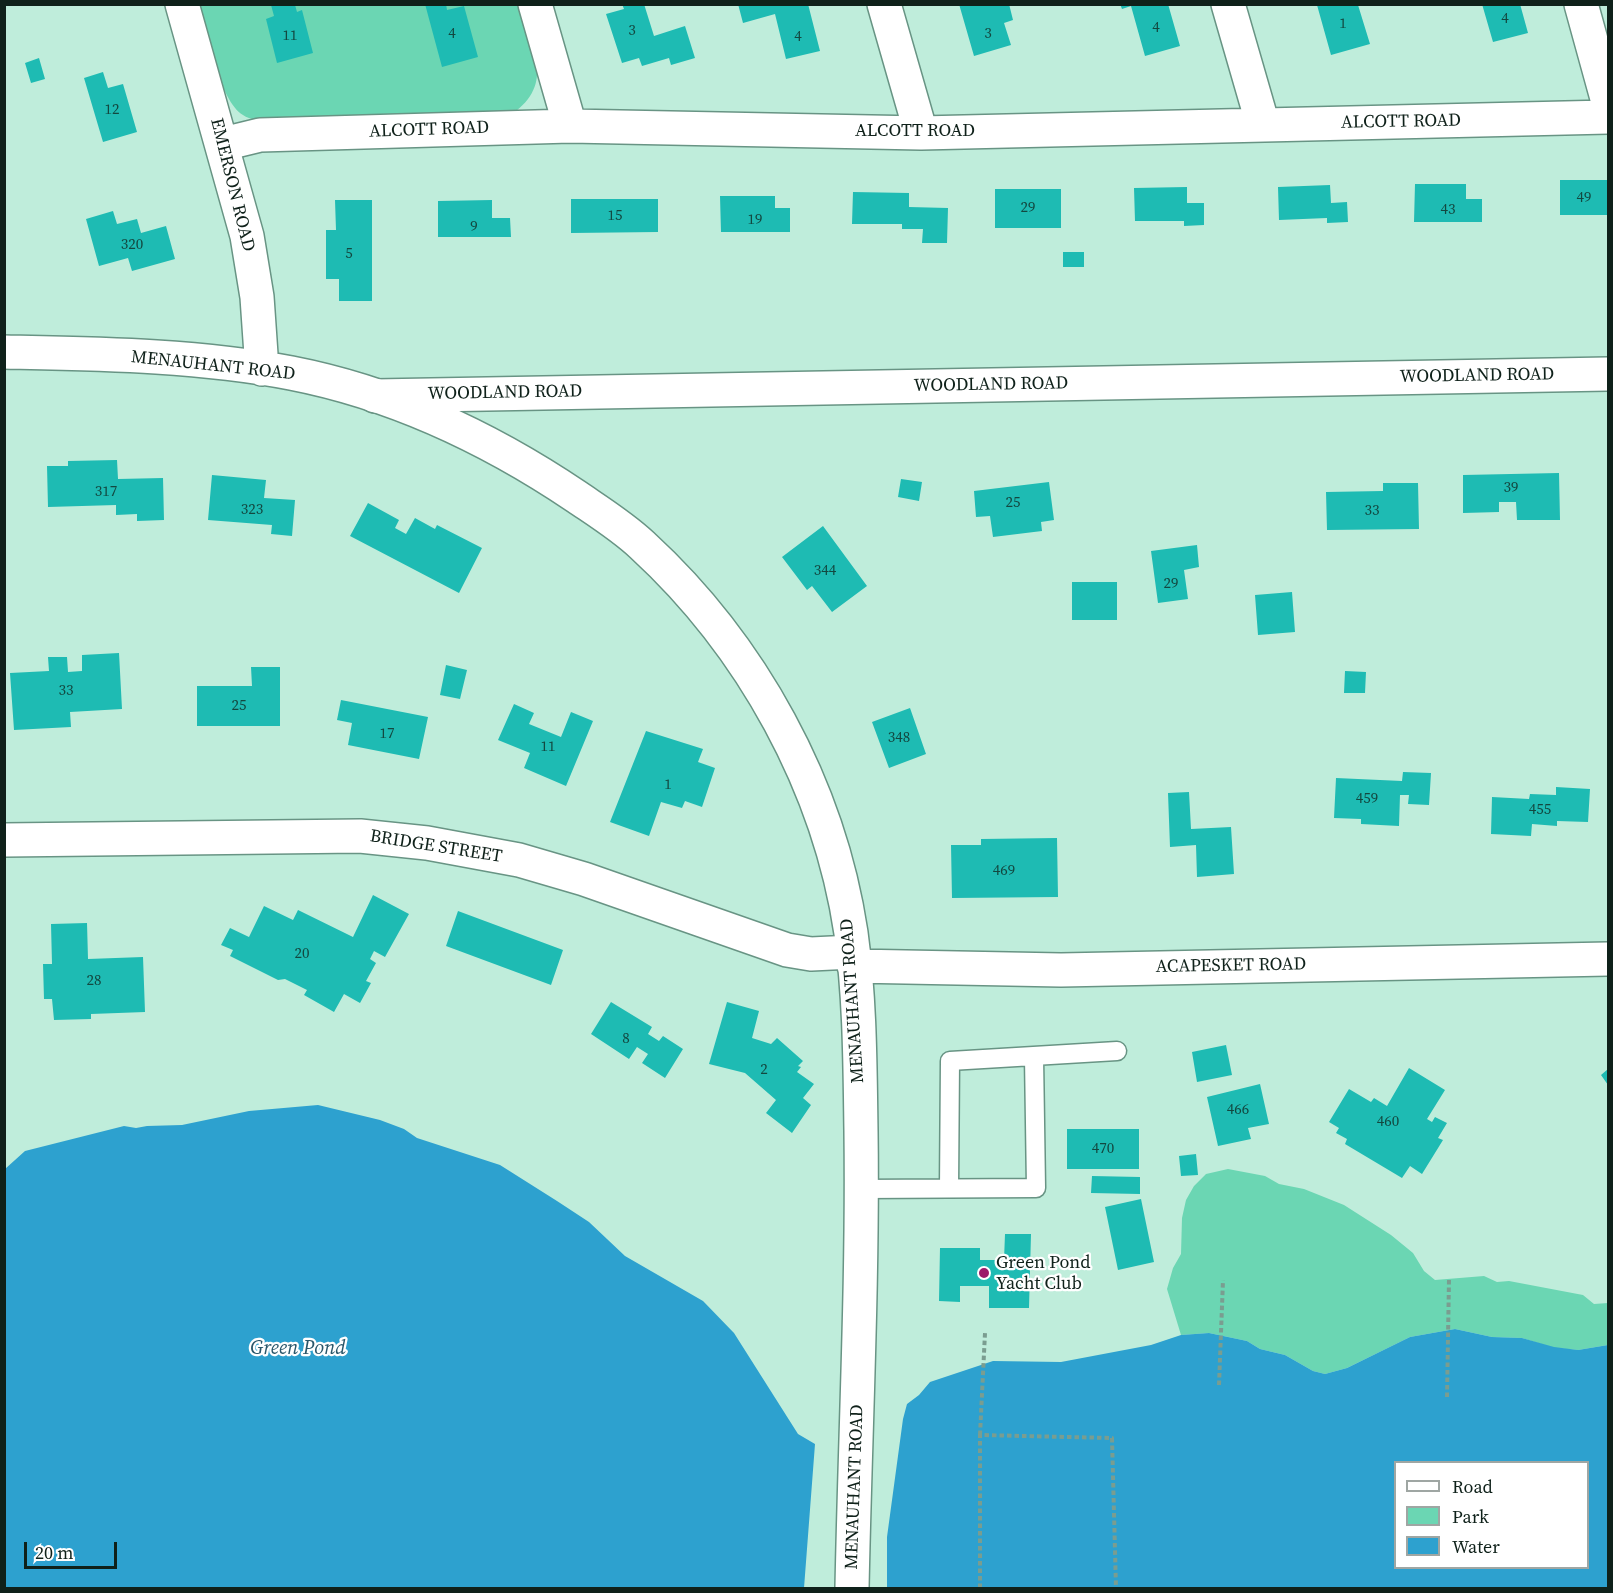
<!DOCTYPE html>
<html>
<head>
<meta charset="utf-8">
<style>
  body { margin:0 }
  #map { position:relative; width:1613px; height:1593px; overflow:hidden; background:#bfeddb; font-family:"Source Serif 4",serif }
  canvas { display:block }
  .frame { position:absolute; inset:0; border:6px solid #0f211a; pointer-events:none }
  .legend { position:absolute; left:1394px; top:1461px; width:195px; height:108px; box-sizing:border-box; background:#fff; border:2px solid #9fa6a3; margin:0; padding:8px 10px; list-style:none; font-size:18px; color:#0f211a }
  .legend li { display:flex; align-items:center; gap:12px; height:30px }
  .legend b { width:30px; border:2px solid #9fa6a3 }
  .scale { position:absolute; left:24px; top:1542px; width:93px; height:27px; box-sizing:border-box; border:3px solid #0f211a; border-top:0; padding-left:8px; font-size:18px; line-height:21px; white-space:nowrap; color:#0f211a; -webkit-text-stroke:4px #fff; paint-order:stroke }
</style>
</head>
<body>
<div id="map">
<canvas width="1613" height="1593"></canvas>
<div class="frame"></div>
<ul class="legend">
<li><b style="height:8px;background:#fff"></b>Road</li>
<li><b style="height:16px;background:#6bd6b3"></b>Park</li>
<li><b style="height:16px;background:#2da1cf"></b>Water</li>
</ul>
<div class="scale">20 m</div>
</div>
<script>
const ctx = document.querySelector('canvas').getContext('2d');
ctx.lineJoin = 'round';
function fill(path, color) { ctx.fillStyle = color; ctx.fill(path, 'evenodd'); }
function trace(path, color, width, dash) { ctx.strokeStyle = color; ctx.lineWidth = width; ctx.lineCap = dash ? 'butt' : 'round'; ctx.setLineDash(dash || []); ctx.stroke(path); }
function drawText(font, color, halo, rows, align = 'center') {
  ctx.font = font + ' "Source Serif 4",serif'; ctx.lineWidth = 4.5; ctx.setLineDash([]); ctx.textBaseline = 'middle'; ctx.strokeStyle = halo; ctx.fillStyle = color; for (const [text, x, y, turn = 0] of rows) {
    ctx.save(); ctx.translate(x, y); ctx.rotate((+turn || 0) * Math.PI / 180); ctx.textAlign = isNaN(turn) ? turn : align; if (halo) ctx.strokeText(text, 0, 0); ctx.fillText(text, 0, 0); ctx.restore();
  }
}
const green = new Path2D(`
  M197,5H519C531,44 555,81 516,111L270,122C261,120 250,120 243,115C220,101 205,31 197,5Z
  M1228,1169L1265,1176L1279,1184L1304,1189L1344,1205L1391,1235L1413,1253L1424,1271L1435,1280L1484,1276L1497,1282L1509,1281L1583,1295L1594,1304L1608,1303V1345L1578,1350L1554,1348L1522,1338L1492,1337L1455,1329L1410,1337L1347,1368L1325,1374L1313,1371L1285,1355L1260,1349L1247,1341L1209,1333L1181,1335L1167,1289L1173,1268L1181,1254L1182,1218L1186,1200L1194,1186L1206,1174Z`);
const water = new Path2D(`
  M318,1105L380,1120L404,1129L417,1138L500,1165L557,1201L589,1222L625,1256L703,1301L734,1333L798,1434L815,1444L804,1588H5V1169L25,1151L124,1126L136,1128L147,1126L182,1125L249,1111Z
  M1455,1329L1492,1337L1522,1338L1554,1347L1578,1350L1608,1345V1588H887V1537L903,1419L907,1404L919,1395L930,1382L993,1361L1061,1362L1151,1345L1181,1335L1209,1333L1247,1341L1260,1349L1285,1355L1313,1371L1325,1374L1347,1368L1410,1337ZM1396,1462H1588V1568H1396Z`);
const building = new Path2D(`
  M425,4H446L447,10L464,6L478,57L442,67Z
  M622,4H644L654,36L685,26L695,58L671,65L669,58L642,66L639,58L622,63L606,14L624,9Z
  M738,4H808L820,51L786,59L775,14L743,23Z
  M959,4H1009L1013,20L1004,23L1011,45L974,56Z
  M1120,4H1168L1180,46L1145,56L1131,6L1122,9Z
  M1482,4H1520L1528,33L1493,42Z
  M271,5H295L297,12L302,10L313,53L277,63L266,19L274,16Z
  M1317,5H1358L1370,44L1331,55Z
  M39,58L45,79L31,83L25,63Z
  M103,72L108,88L123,84L137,132L103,142L84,78Z
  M1560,180H1608V215H1560Z
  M1415,184H1466V199H1482V222H1414Z
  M1330,185L1331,203L1347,202L1348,222L1327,223V218L1279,220L1278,187Z
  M1187,187V203H1204V225L1184,226V221H1135L1134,188Z
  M995,189H1061V228H995Z
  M853,192L909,193V207L948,208L947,243H922L923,229H902V224H852Z
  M720,196H775V208H790V232H721Z
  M571,199H658V232L571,233Z
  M335,200H372V301H339V279H326V230H336Z
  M492,200V218H510L511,237H438V201Z
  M113,211L117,224L137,219L141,233L166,226L175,259L132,271L128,258L99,266L86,219Z
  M1063,252H1084V267H1063Z
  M117,460L118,479L163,478L164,520L137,521V514L116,515V505L48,507L47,466H68V461Z
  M1559,473L1560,520H1517L1516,502H1499V512L1463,513V475Z
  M212,475L266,480L264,498L295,500L292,536L271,534L272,525L208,520Z
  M901,479L922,482L919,501L898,497Z
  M1049,482L1054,520L1041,522L1042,531L993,537L990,516L976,517L974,491Z
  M1383,483H1418L1419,529L1327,530L1326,492L1383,491Z
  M368,503L399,520L395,528L406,534L415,518L435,529L437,525L482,548L459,593L350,536Z
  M823,526L867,586L832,612L812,586L807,590L782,557Z
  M1197,545L1199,567L1184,570L1188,599L1158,603L1151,551Z
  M1072,582H1117V620H1072Z
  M1292,592L1295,632L1258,635L1255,595Z
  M119,653L122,709L70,712L71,727L14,730L10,673L49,671L48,657H67L68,672L82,671V655Z
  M446,665L467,670L460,699L440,695Z
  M251,667H280V726H197V686H252Z
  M1345,671L1366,672L1365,693H1344Z
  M341,700L428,717L419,759L348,745L352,723L337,720Z
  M514,704L534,713L529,724L561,737L571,712L593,721L566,786L524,768L530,753L498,740Z
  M910,708L926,754L889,768L872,722Z
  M646,731L703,749L698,762L715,768L702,807L685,801L682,808L661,802L649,836L610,822Z
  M1403,772L1431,773L1429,805L1408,804L1409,795H1400L1399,826L1361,824V819L1334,818L1336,778L1402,781Z
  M1556,787L1590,789L1588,822L1557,821V826L1532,824L1531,836L1491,834L1492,797L1529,799L1530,794L1556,795Z
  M1189,792L1191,829L1231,827L1234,874L1197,877L1196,845L1170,847L1168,793Z
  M1057,838L1058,897L952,898L951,845H981V839Z
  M373,895L409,914L385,957L374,951L370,959L376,963L366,981L371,983L360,1003L344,994L334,1012L304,995L307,990L285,979L278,980L230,956L233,950L221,945L230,928L249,937L264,906L293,920L298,910L353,937Z
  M458,911L563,950L551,985L446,946Z
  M87,923L88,959L143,957L145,1012L91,1014V1019L54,1020L52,999H44L43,964H52L51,924Z
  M611,1002L652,1027L648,1034L659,1041L663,1036L683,1049L665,1078L642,1063L648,1054L637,1047L629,1059L591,1034Z
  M727,1002L759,1011L752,1038L771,1044L777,1038L803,1061L798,1066L801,1067L797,1072L814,1084L803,1098L811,1105L792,1133L766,1113L776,1100L745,1073L709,1064Z
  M1226,1045L1232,1075L1197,1082L1192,1052Z
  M1409,1068L1445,1090L1427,1119L1432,1122L1435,1117L1447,1123L1438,1138L1443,1140L1422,1174L1410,1166L1402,1178L1345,1144L1347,1139L1336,1133L1339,1128L1329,1122L1349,1089L1371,1102L1374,1098L1387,1106Z
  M1608,1069V1085L1601,1075Z
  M1260,1084L1269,1124L1248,1128L1251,1139L1218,1146L1207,1097Z
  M1067,1129H1139V1169H1067Z
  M1196,1154L1198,1175L1181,1176L1179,1156Z
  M1092,1176L1140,1177V1194L1091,1193Z
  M1141,1199L1154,1262L1118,1270L1105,1207Z
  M1005,1234H1031L1029,1308H989V1286H960V1302L939,1301L940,1248H980V1260H1004Z`);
const path = new Path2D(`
  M1219,1385L1223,1280
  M1447,1397L1449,1279
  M980,1435L985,1333
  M980,1588V1435L1112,1438L1116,1588`);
const lane = new Path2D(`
  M949,1188L950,1061L1117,1051
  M862,1189L1036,1188L1034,1057`);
const street = new Path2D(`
  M535,4L570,126
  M884,4L921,133
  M1228,4L1263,125
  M1581,4L1608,102
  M223,144L260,135L570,126L921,133L1608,117
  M375,396L1608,374
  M4,840L360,836L427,843L519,860L584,879L787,950L811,954L853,952`);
const secondary = new Path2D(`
  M182,4L247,236L257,297L262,369
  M4,352C100,354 197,355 291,373C394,393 491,439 577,497C599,512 623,527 642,545C752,646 829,786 851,933C860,999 860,1065 861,1131C863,1283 855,1436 852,1588
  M854,966L1061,970L1608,959`);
const markers = [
  [984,1273,6,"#9d1869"]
];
const numberNames = [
  ["4",1505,19],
  ["1",1343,24],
  ["4",1156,28],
  ["3",632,31],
  ["4",452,34],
  ["3",988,34],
  ["11",290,36],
  ["4",798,37],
  ["12",112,110],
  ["49",1584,198],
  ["29",1028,208],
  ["43",1448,210],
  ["15",615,216],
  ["19",755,220],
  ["9",474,227],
  ["320",132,245],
  ["5",349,254],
  ["39",1511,488],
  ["317",106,492],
  ["25",1013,503],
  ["323",252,510],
  ["33",1372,511],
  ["344",825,571],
  ["29",1171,584],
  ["33",66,691],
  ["25",239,706],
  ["17",387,734],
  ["348",899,738],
  ["11",548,747],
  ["1",668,785],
  ["459",1367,799],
  ["455",1540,810],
  ["469",1004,871],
  ["20",302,954],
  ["28",94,981],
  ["8",626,1039],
  ["2",764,1070],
  ["466",1238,1110],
  ["460",1388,1122],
  ["470",1103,1149]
];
const streetNames = [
  ["ALCOTT ROAD",1401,122,-1],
  ["ALCOTT ROAD",429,130,-2],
  ["ALCOTT ROAD",915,131],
  ["EMERSON ROAD",232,185,76],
  ["MENAUHANT ROAD",213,366,6],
  ["WOODLAND ROAD",1477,376,-1],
  ["WOODLAND ROAD",991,385,-1],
  ["WOODLAND ROAD",505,393,-1],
  ["BRIDGE STREET",436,847,9],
  ["ACAPESKET ROAD",1231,966,-1],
  ["MENAUHANT ROAD",853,1001,-94],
  ["MENAUHANT ROAD",855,1487,-88]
];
const poiNames = [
  ["Green Pond",996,1263],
  ["Yacht Club",996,1284]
];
const waterNames = [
  ["Green Pond",298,1349]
];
fill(green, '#6bd6b3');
fill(water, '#2da1cf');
fill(building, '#1ebbb3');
trace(lane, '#689484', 21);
trace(street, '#689484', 36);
trace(secondary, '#689484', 36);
trace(path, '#7a9d90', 4, [4.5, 3]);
trace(lane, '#fff', 18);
trace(street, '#fff', 33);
trace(secondary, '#fff', 33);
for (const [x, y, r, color] of markers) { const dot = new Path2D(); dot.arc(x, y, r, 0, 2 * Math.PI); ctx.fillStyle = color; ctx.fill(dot); trace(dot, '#fff', 2); }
drawText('15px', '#134840', null, numberNames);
drawText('18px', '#0f211a', '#fff', streetNames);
drawText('18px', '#0f211a', '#fff', poiNames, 'left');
drawText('italic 20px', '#29566a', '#fff', waterNames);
</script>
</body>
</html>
